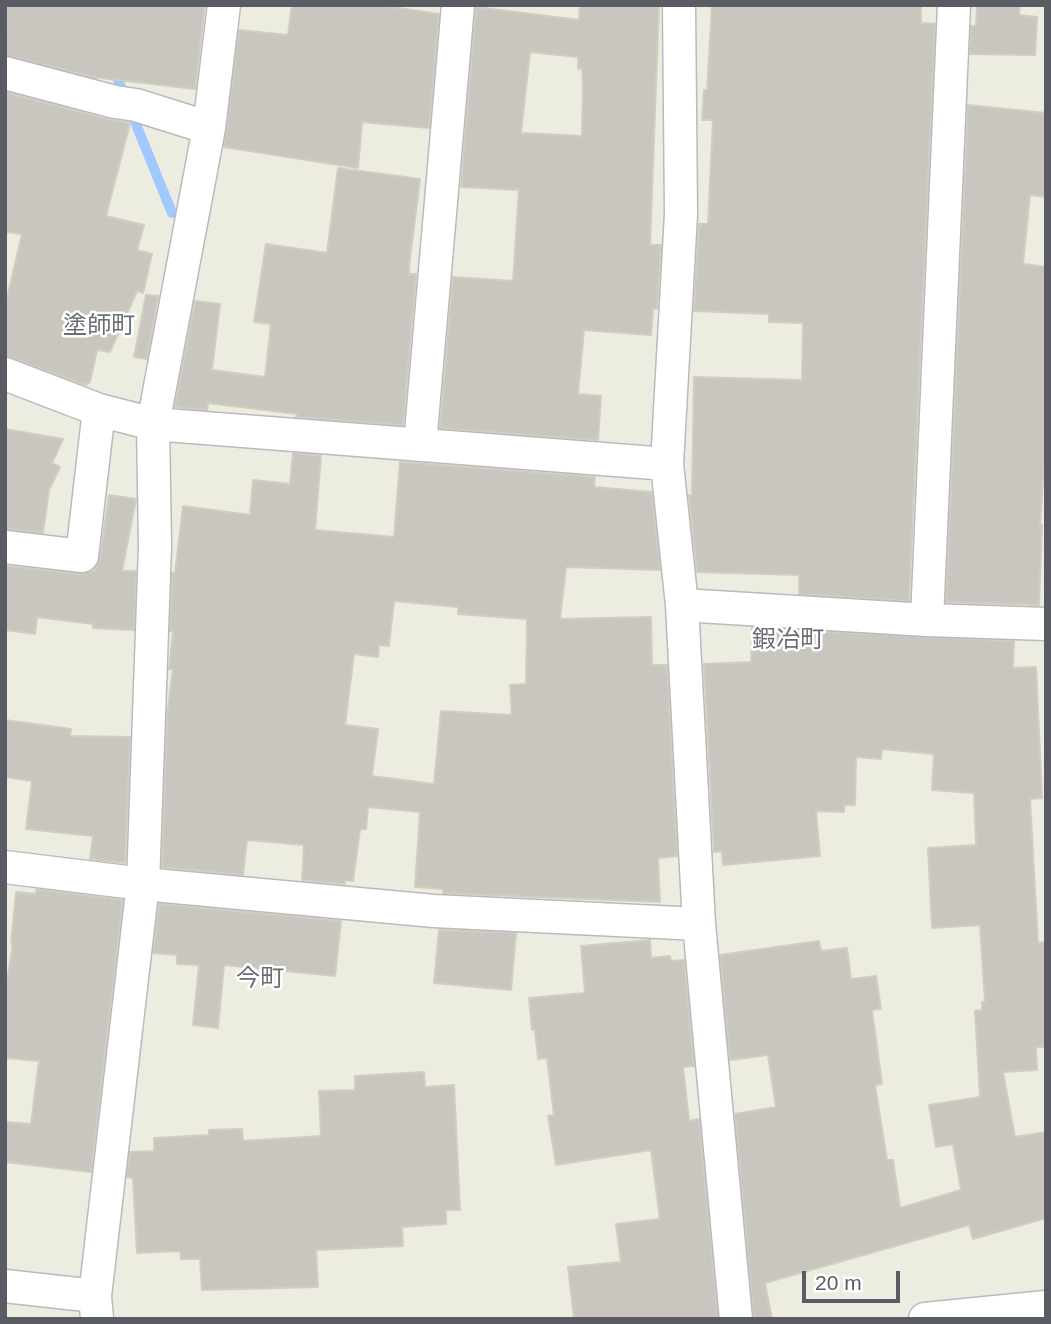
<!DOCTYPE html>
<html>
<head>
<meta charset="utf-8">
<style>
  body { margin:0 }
  #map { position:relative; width:1051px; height:1324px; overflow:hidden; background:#edece0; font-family:Helvetica,sans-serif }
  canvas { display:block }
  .frame { position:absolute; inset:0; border:7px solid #595c62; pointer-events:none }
  .scale { position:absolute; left:802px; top:1271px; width:98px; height:32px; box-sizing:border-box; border:4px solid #595c62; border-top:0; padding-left:9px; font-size:21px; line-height:24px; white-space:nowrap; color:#595c62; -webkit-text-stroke:5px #fff; paint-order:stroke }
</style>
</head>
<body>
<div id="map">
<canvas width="1051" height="1324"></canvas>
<div class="frame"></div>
<div class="scale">20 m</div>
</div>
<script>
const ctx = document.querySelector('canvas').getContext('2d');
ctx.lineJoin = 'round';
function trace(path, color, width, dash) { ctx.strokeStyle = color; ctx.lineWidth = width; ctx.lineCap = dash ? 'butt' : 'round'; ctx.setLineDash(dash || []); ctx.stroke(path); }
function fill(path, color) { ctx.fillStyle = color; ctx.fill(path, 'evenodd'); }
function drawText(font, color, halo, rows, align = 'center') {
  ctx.font = font + ' Helvetica,"Noto Sans JP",sans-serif'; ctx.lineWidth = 5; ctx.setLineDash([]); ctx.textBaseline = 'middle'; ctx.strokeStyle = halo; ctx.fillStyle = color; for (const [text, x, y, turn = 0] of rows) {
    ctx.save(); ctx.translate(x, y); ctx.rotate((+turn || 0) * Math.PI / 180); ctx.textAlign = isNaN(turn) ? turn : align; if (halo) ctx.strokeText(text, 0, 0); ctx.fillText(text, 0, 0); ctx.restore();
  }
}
const stream = new Path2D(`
  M114,70L172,213`);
const building = new Path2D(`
  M8,5H205L195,89L93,77L5,55Z
  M292,5H378L439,14L429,128L362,122L358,168L224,147L239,30L288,35Z
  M580,5H659L650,245H661L657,309H653L651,335L584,330L578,394L601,396L598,440L440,428L453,277L513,281L519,190L461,187L476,7L579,20ZM530,52L578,57V69L582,68L583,85L582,136L521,133Z
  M712,5H921V23L935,24L909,601L799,594V575L697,572L689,495H692L694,377L802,380L803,323L769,322V314L694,311L699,224H708L713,120H702L704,90H707Z
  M977,5H1020L1019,15L1037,17L1035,55L970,54L971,26H976Z
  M5,92L110,120L130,123L106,216L144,225L137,250L152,254L143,293L137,291L110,352L97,350L90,382L86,385L5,356V307L22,234L5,232Z
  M968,105L1046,113V197L1030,195L1023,264L1046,267V438L1040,525H1042L1039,605L946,602Z
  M338,168L420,179L409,266V274H416L403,425L296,417L297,414L208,403L207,410L175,407L195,301L220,304L212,370L265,377L271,324L254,322L266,244L327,253Z
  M146,295L158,296L147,359L134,357Z
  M5,429L63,439L52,463L60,467L49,490L43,533L5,529Z
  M293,453L321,456L315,530L394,537L400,462L595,477L594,487L652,492L660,570L566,567L560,619L651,617L652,665H667L677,856L658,858L660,902L443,893V889L415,887L420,812L368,807L366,829H360L353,881L345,880V884L302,880L304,845L247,840L243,875L162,867L167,716L173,669H169L173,631H170L172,573H175L183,506L250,515L253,480L290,484ZM394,601L458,607V614L527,619L526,684L510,685L512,715L441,711L434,784L372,776L378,729L345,725L354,654L378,657L379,645L389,646Z
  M109,495L136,499L122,571H136L134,630L93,628V624L37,617L35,634L5,630V566L80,574L94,571L100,558Z
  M752,628L1014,641L1013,668L1036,667L1042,798L1030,799L1038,943L1046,942V1047H1036L1037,1070L1003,1072L1015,1137L1046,1132V1218L973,1239L969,1225L765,1283L772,1319H754L735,1114L776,1107L768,1055L730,1060L720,955L819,941L821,951L847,948L851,979L876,976L881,1009L872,1010L882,1084L875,1085L887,1160H893L900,1208L961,1190L953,1144L936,1147L929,1105L980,1097L975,1011L982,1010V1002H985L980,925L932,928L928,848L976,845L974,793L932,790L934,754L882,749L881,759L856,757L855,805H844V812L816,811L820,856L723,865L722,851L714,852L704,664L751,662Z
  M5,720L71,729L70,736L130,737L125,863L90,859L93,836L26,829L32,781L5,777Z
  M36,889L123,900L91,1172L5,1162V1122L31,1124L39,1061L5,1058V994L13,944H11L16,892L36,894Z
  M159,904L341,921L335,976L224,965L218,1028L193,1025L199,965L177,964V955L153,953Z
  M439,930L516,933L511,990L434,983Z
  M650,940L651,958L670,956L671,961L684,960L694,1066L683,1067L689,1121L699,1119L718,1319H574L568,1267L621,1262L616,1224L660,1219L651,1150L556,1165L548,1116L554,1115L547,1058L538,1059L535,1030H532L529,998L585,993L581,946Z
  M424,1072L425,1087L454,1085L460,1210H446V1224L402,1227L403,1246L316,1250L318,1287L202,1290L200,1259H181L180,1251L137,1253L133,1178L127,1177L130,1152L154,1151V1138L209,1135V1130L242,1129L243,1141L321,1136L319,1091L355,1090V1076Z`);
const minor = new Path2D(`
  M679,5L681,214L667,464L682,605L699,924L736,1319
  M5,73L115,102L136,105L209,128
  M5,374L99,410L153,424L667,464
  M420,444L458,5
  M5,547L82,556L99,410
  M682,605L927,620L1046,624
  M927,620L954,5
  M5,867L143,884L434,911L699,924
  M5,1286L95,1296
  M97,1319L95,1296L143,884L155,546L153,424L209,128L224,5
  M925,1319L1046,1307`);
const quarterNames = [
  ["塗師町",99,326],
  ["鍜冶町",788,640],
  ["今町",260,979]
];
trace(stream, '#9fc9ff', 10);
fill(building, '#c8c6be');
trace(building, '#d2cebf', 2);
trace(minor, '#b9bac0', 35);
trace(minor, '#fff', 32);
drawText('24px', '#6a6e74', '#fff', quarterNames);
</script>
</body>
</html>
